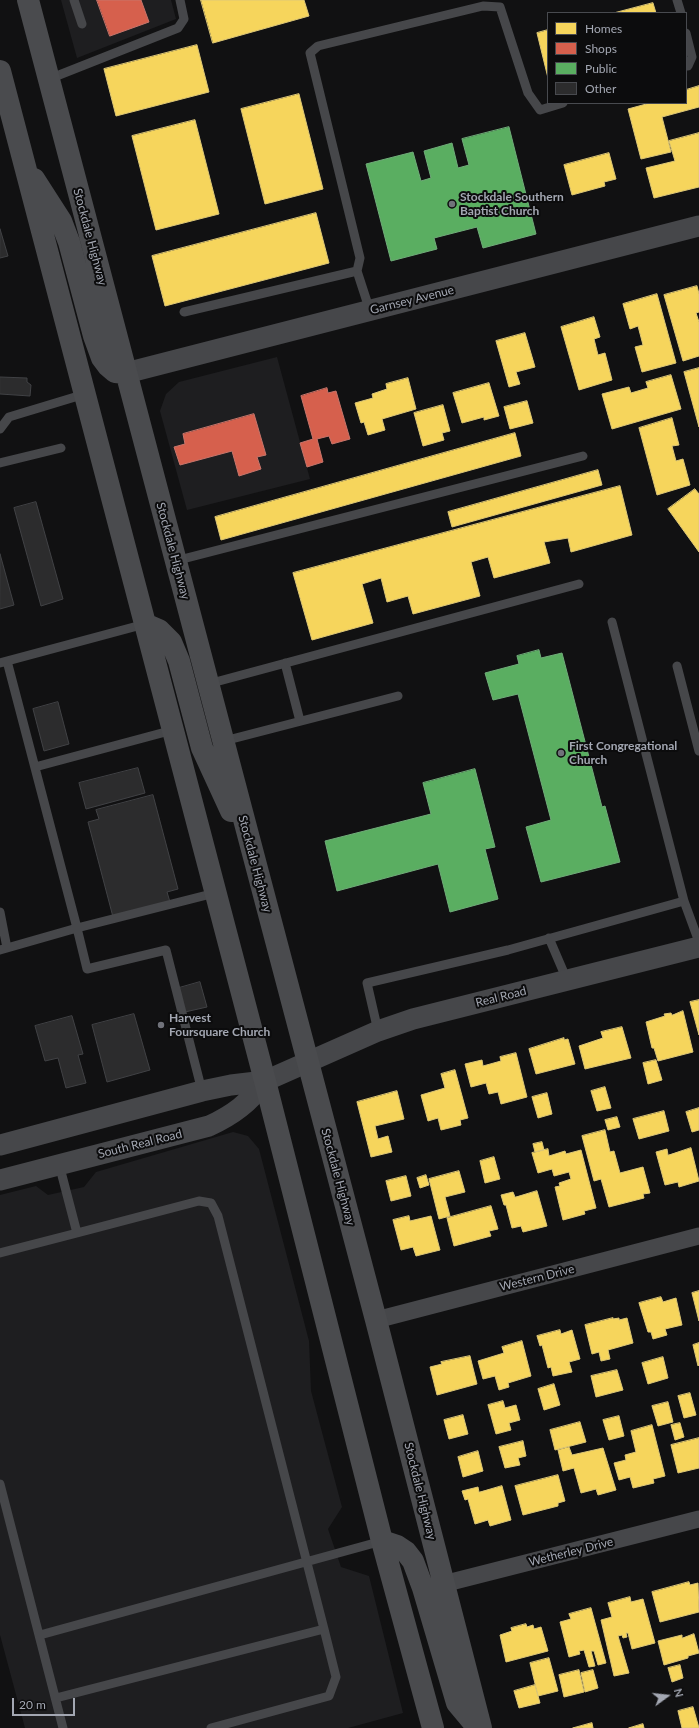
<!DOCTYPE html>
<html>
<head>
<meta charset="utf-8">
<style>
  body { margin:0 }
  #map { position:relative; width:699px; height:1728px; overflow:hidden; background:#111112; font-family:Lato,sans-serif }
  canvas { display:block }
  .legend { position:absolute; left:547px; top:12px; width:140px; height:92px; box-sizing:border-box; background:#0c0c0d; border:1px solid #484a4f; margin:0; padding:5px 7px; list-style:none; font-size:12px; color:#a3a7b2 }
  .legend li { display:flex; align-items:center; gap:8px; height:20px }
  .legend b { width:20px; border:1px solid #484a4f }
  .north { position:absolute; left:647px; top:1676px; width:40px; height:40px; -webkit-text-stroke:3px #0c0c0d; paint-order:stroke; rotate:75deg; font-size:11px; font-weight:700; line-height:16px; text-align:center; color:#a3a7b2 }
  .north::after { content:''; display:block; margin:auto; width:14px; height:18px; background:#a3a7b2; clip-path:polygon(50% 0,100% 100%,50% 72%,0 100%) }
  .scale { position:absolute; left:12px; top:1698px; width:63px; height:18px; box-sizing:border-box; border:2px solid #a3a7b2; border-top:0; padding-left:5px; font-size:12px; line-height:14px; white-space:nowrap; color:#a3a7b2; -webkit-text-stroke:3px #0c0c0d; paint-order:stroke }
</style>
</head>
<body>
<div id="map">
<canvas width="699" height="1728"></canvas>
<ul class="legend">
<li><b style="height:11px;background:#f6d55c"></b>Homes</li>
<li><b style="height:11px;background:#d6604d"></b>Shops</li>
<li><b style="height:11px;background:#5aae61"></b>Public</li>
<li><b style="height:11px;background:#2c2c2d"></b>Other</li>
</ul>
<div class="north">N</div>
<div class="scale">20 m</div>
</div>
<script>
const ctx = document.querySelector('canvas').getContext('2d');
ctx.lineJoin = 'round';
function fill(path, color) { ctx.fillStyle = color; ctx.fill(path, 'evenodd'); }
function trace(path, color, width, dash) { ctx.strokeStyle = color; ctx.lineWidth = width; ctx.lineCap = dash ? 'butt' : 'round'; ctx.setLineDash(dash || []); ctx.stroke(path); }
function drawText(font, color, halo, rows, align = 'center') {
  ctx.font = font + ' Lato,sans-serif'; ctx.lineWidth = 4; ctx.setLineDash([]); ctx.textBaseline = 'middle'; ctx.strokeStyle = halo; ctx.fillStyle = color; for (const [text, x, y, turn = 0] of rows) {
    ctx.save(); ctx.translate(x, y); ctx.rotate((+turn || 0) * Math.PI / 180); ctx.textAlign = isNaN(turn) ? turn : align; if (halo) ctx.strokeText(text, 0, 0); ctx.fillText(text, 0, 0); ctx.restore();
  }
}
const built = new Path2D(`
  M61,0H171L176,19L77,58Z
  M277,357L310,479L187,510L160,411L166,394L179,382Z
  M233,1132L248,1136L259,1149L309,1341L311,1391L342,1507L328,1529L341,1567L369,1576L403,1713L348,1728H25L0,1635V1195L36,1186L48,1195L84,1187L96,1172Z`);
const homes = new Path2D(`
  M201,0H304L309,16L213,43Z
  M653,3L656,13H614Z
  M548,30V78L537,33Z
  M197,45L209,92L116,116L104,69Z
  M699,86V107L662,117L671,152L641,159L628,109L650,103H686V90Z
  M299,94L323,189L265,204L241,109Z
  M195,120L219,214L156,230L132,136Z
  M699,133V187L654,198L646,168L675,161L669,141Z
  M609,153L616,179L604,182L605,186L572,195L564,165Z
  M316,213L329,263L165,306L152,256Z
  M697,286L699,294V312L696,313L699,322V356L683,361L664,295Z
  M657,294L676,363L642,372L635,347L643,345L638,326L630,329L623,304Z
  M594,317L600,337L594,339L598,355L605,353L612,380L579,390L561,327Z
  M525,333L535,367L516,372L520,384L509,387L496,341Z
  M699,368V427L684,372Z
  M671,375L681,409L612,429L602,394L629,387L631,393L648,388L646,382Z
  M408,378L416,409L382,419L385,430L368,435L364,422L361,423L355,403L373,398L372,394L387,389L386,384Z
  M489,383L499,416L484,420V417L462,423L453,393Z
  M527,401L533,423L510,429L504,407Z
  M443,405L450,431L442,433L444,440L423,446L414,413Z
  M672,418L679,445L672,446L676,461L683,459L690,485L657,495L639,428Z
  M515,433L521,456L221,540L215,517Z
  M598,470L602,485L452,527L448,512Z
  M620,486L632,535L571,552L568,538L544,542L550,563L494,578L488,557L471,562L480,596L413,614L408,596L387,602L381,578L362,584L373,623L312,640L293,573Z
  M695,489L699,494V552L668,509Z
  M699,1000V1035L690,1002Z
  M683,1011L693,1052L658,1061L654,1048H652L646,1022L665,1016L664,1014L671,1013L672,1015Z
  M622,1027L631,1058L585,1069L579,1046L603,1038L601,1032Z
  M564,1038V1040L568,1039L575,1064L536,1074L529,1049Z
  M516,1053L527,1097L501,1104L498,1092L489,1094L486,1083L471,1087L465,1064L482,1060L483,1066L501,1061L500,1057Z
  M656,1060L662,1080L648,1084L643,1063Z
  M455,1070L468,1118L460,1120L461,1125L441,1130L438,1118L428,1121L421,1095L445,1088L441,1074Z
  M605,1087L611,1108L597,1111L591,1091Z
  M397,1091L404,1119L375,1126L378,1139L388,1136L392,1152L371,1157L357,1102Z
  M547,1093L552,1114L538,1118L532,1097Z
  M699,1108V1130L692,1132L686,1112Z
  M664,1111L669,1131L639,1139L633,1119Z
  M617,1117L620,1127L608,1130L605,1120Z
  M605,1130L610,1152L614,1151L620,1173L643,1167L650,1193L643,1194L644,1198L609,1207L601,1179L594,1181L582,1136Z
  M542,1142L544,1150L535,1152L533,1144Z
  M691,1148L699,1181L679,1187L678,1182L665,1185L656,1152L667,1149L668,1155Z
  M548,1149L549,1156L565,1151L566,1154L581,1150L596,1208L584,1211L585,1214L563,1220L555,1187L560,1186L559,1183L571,1179L569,1172L554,1176L552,1169L538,1173L532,1153Z
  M494,1157L500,1179L485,1183L480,1161Z
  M459,1171L465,1192L445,1197L450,1216L439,1219L429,1179Z
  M426,1175L429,1185L420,1188L417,1178Z
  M406,1176L411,1196L391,1201L386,1181Z
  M537,1191L547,1226L523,1232L521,1226L512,1228L506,1205H504L501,1195L513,1192L515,1197Z
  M491,1206L498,1229L489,1231L491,1236L454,1246L447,1218Z
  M409,1216L410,1221L431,1216L440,1250L416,1256L413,1247L401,1250L393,1220Z
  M699,1291V1321L692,1293Z
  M661,1297L663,1302L676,1298L682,1325L665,1329L667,1335L653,1339L651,1332H648L639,1303Z
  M613,1318V1319L619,1318V1320L627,1318L633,1343L608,1350L610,1359L601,1361L599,1352L592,1354L585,1325Z
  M560,1330L561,1334L572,1330L580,1359L569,1362L572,1372L553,1376L551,1367L548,1368L542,1345L540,1346L537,1336Z
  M522,1341L531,1376L508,1383L509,1387L499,1390L495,1376L483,1379L478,1361L504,1353L502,1347Z
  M699,1343V1365L698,1366L693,1345Z
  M470,1356L477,1384L437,1395L430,1367L442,1364L441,1362Z
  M663,1357L668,1378L648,1384L642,1363Z
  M617,1370L623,1390L596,1397L591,1376Z
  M554,1384L560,1405L544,1410L538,1389Z
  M690,1393L696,1415L684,1418L678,1396Z
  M503,1401L505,1408L516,1405L520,1420L509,1423L511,1430L496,1434L488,1405Z
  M668,1402L673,1422L658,1426L652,1406Z
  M463,1415L468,1434L449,1439L444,1420Z
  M619,1416L624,1436L609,1440L603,1420Z
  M580,1422L586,1442L555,1450L550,1430Z
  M680,1423L684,1437L675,1440L671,1425Z
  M652,1425L665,1476L653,1479L654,1483L633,1488L630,1477L619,1480L614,1463L626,1460L625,1455L636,1452L631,1431Z
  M699,1438V1468L678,1473L671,1445Z
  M523,1441L526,1456L518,1458L520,1465L505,1468L499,1447Z
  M569,1447L572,1455L603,1448L616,1490L598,1495L596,1489L581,1493L574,1468L563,1471L558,1450Z
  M478,1451L483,1471L463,1477L458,1457Z
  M558,1475L565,1501L558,1503V1506L523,1515L515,1486Z
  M502,1486L511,1520L490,1526L488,1520L475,1524L468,1499L465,1500L462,1491L478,1487L479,1492Z
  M689,1582L690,1585L698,1583L699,1612L660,1622L652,1592Z
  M630,1597L631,1602L643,1599L655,1643L632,1649L628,1633H626L627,1637L623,1638L622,1635L618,1636L629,1673L614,1676L601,1620L612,1617L608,1603Z
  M591,1608L606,1663L598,1665L594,1651H591L595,1666L589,1667L584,1650L579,1651L580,1654L569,1657L560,1622L571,1619L569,1614Z
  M526,1624L527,1627L533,1625L534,1629L541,1627L548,1651L506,1662L500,1635L512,1631L511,1628Z
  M694,1634L699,1653L688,1656V1658L664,1665L658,1641L682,1635V1638Z
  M549,1658L558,1691L538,1696L530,1663Z
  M680,1665L683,1678L672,1682L668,1668Z
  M579,1670L584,1692L564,1697L559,1675Z
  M593,1670L598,1688L585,1692L581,1673Z
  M535,1685L540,1703L519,1708L514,1691Z
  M693,1707L699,1728H682L678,1711Z
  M592,1723L593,1728H573Z
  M643,1724L644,1728H629Z`);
const shops = new Path2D(`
  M97,0H141L149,22L110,36Z
  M327,388L328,393L336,391L350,439L332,444L329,436L317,439L323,462L307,467L300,443L313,439L301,396Z
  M254,414L266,455L257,457L261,469L239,476L232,451L180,465L174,447L185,444L183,434Z`);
const public = new Path2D(`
  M509,127L536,234L483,248L477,227L434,238L437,249L391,261L366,164L413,152L421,181L431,178L424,151L452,143L458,168L469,165L462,139Z
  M539,650L541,658L562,653L602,807L605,806L620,862L541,882L526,827L551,820L518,694L493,700L485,673L519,664L517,656Z
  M475,769L495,847L485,849L498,899L450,912L438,864L337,891L325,841L431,814L423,783Z`);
const building = new Path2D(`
  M0,229L8,256L0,258Z
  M0,377L27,378V382L31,385L30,396L0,394Z
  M36,502L63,599L41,606L14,508Z
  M0,554L14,605L0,609Z
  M58,702L69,744L44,751L33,709Z
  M138,768L145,793L86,809L79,783Z
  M153,795L178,889L167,892L170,902L113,917L88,822L99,819L96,810Z
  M200,982L207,1007L185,1012L179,988Z
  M134,1014L150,1070L107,1082L92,1025Z
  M72,1016L83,1054L78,1055L86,1083L66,1088L58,1058L45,1061L35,1026Z`);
const service = new Path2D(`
  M74,0L82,24
  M677,0L681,13
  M686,33L692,57L688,66H686
  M49,79L178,28L184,19L180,0
  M357,271L370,311
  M184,312L357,271L360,258L310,53L318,46L483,6L500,7L528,93L540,110L563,103
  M0,429L9,417L85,394
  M0,463L61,448
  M175,561L583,456
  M612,622L684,901L699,942
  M0,663L145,624
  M285,663L300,721
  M677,666L699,751
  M208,684L579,584
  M224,741L398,696
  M35,767L173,730
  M0,912L7,948L0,950
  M549,938L567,980
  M7,948L77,928L7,661
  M378,1031L367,983L508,950L684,901
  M202,1091L166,950L87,969L77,928L215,893
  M77,1233L199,1201L211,1203L218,1216L324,1629
  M0,1253L77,1233L59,1164
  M0,1484L63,1728
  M40,1635L382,1541
  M56,1698L324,1629L336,1677L329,1696L211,1728`);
const minor = new Path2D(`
  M376,1320L699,1236
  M443,1584L699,1519`);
const tertiary = new Path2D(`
  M126,373L699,226
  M0,1145L202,1091L231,1085L265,1081L378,1031L413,1019L699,947
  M0,1180L209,1126C233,1115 249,1103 265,1081`);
const secondary = new Path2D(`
  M28,0L376,1320L481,1728
  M0,71L265,1081L382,1541L433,1728
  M34,179L61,221L69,242L94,336L102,358L108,366L115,372L126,373
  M145,624L159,630L171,642L179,661L202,748L231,811
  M382,1541L397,1546L406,1552L413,1561L423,1588L457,1703L478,1728`);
const markers = [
  [452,204,4,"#70727a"],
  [561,753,4,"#70727a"],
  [161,1025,4,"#70727a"]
];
const poiNames = [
  ["Stockdale Southern",460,197],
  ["Baptist Church",460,211],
  ["First Congregational",569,746],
  ["Church",569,760],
  ["Harvest",169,1018],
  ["Foursquare Church",169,1032]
];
const streetNames = [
  ["Stockdale Highway",90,237,75],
  ["Garnsey Avenue",412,300,-14],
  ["Stockdale Highway",173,551,75],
  ["Stockdale Highway",255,864,75],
  ["Real Road",501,997,-14],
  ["South Real Road",140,1144,-14],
  ["Stockdale Highway",338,1177,75],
  ["Western Drive",537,1278,-14],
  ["Stockdale Highway",420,1491,76],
  ["Wetherley Drive",571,1552,-14]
];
fill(built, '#1e1e20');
fill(homes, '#f6d55c');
trace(homes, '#ddc776', 1);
fill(shops, '#d6604d');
trace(shops, '#c7756b', 1);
fill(public, '#5aae61');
trace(public, '#70ac79', 1);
fill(building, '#2c2c2d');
trace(building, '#414245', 1);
trace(service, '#46474a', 9);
trace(minor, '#46474a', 17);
trace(tertiary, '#46474a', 21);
trace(secondary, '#4a4b4e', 22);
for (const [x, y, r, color] of markers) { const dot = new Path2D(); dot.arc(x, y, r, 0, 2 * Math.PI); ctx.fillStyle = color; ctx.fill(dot); trace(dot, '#0c0c0d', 1.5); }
drawText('bold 12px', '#a3a7b2', '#0c0c0d', poiNames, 'left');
drawText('12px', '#a3a7b2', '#0c0c0d', streetNames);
</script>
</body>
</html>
